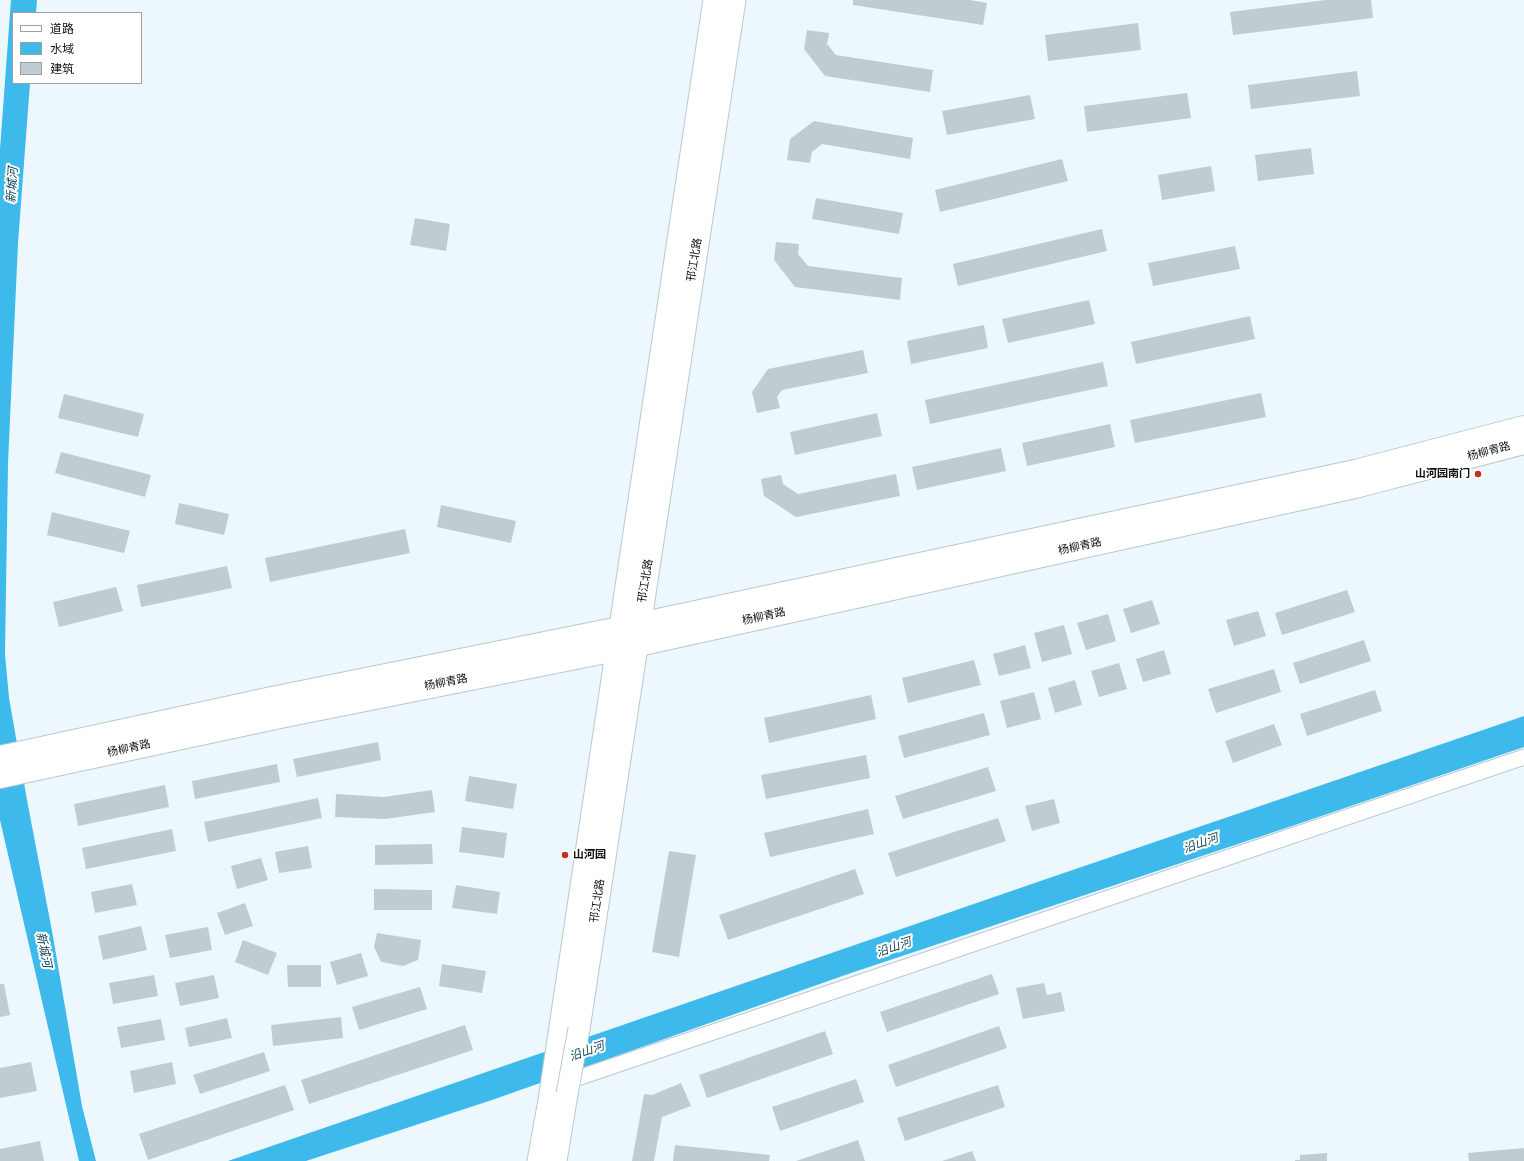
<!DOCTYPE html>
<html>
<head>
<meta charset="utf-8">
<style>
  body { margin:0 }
  #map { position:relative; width:1524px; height:1161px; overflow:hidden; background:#ecf8fd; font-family:"Titillium Web","Noto Sans SC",sans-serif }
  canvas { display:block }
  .legend { position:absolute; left:12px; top:12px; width:130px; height:72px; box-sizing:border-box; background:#fff; border:1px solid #9d9fa0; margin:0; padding:5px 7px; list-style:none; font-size:12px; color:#0b1012 }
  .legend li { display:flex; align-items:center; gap:8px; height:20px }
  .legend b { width:20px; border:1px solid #9d9fa0 }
</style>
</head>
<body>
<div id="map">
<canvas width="1524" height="1161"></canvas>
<ul class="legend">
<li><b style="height:5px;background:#fff"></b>道路</li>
<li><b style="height:11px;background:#3dbaeb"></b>水域</li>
<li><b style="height:11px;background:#bfcdd3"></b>建筑</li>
</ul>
</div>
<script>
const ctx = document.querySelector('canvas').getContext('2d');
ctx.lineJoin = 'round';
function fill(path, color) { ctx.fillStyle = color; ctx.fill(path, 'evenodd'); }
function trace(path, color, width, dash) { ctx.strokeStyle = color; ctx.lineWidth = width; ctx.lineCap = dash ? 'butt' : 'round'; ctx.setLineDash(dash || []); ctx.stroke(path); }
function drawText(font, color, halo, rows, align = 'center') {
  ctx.font = font + ' "Titillium Web","Noto Sans SC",sans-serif'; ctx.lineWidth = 4; ctx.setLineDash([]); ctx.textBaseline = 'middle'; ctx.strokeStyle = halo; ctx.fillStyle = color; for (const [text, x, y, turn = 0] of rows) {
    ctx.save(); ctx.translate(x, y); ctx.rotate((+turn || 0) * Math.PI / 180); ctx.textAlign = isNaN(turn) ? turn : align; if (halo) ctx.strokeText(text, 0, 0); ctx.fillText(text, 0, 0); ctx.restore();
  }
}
const water = new Path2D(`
  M11,0H37L36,13H13V83H30L18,243L8,463L5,654L9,698L27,800L52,931L82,1106L96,1161H79L0,820V149Z
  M1524,716V747L1295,825L848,974L492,1100L306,1161H228L1055,876Z`);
const building = new Path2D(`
  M853,0H970L987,3L983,25L853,5Z
  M1326,0H1371L1373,18L1233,35L1230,12Z
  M1138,23L1141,50L1048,61L1045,35Z
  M807,30L829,33L827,44L836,55L933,70L930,92L825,76L804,49Z
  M1357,71L1360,96L1251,109L1248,85Z
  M1187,93L1191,118L1087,132L1084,106Z
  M1030,95L1035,119L947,135L942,111Z
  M814,121L913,138L910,159L822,144L812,152L810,163L787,160L790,139Z
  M1311,148L1314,174L1258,181L1255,155Z
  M1062,159L1068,181L940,212L935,190Z
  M1211,166L1215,191L1162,200L1158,175Z
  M816,198L903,213L899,234L812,219Z
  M415,218L450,224L446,251L410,245Z
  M1102,229L1107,251L958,286L953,264Z
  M776,242L799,244L798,254L808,266L902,278L900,300L795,287L774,260Z
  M1235,246L1240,269L1153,286L1148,263Z
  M1089,300L1095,324L1008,343L1002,319Z
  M1250,316L1255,339L1136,364L1131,342Z
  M984,325L988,348L911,364L907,341Z
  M863,350L868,373L782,390L777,397L780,408L757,413L752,392L768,369Z
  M1103,362L1108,386L930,424L925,400Z
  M1261,393L1266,417L1135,443L1130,420Z
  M64,394L144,414L138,437L58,418Z
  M877,413L882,436L795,455L790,432Z
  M1110,424L1115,447L1027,466L1022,443Z
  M1001,448L1006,471L917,490L912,467Z
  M61,452L151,475L145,497L55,473Z
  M896,474L900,496L796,517L764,496L761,479L781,475L783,484L798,494Z
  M179,503L229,514L224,535L175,524Z
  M441,505L516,521L511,543L437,527Z
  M52,512L130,531L124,553L47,535Z
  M405,529L410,553L270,582L265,558Z
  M227,566L232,588L141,607L137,585Z
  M116,587L123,611L59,627L53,602Z
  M1347,590L1355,612L1282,635L1275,613Z
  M1152,600L1160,624L1131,633L1123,609Z
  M1258,611L1266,636L1234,646L1226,620Z
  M1108,614L1116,641L1086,650L1077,623Z
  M1064,625L1072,654L1042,662L1034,633Z
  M1364,640L1371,661L1300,684L1293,663Z
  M1025,645L1031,668L999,676L993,654Z
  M1164,650L1171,674L1143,682L1136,659Z
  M974,660L981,685L908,703L902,678Z
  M1119,663L1127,689L1099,697L1091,671Z
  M1274,669L1281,692L1216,713L1208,689Z
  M1075,680L1082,705L1055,713L1048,688Z
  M1375,690L1382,711L1307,736L1300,714Z
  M1034,692L1041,719L1007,728L1000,701Z
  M871,695L876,719L769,743L764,718Z
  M984,713L990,735L904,758L898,736Z
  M1274,724L1282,745L1233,763L1225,741Z
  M378,742L381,760L297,777L293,759Z
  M866,755L870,778L766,799L761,775Z
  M277,764L280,782L195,799L192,781Z
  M988,767L996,791L903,819L895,796Z
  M469,776L517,784L513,809L465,801Z
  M165,785L169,807L78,826L74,804Z
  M432,790L435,812L385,819L335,817L336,794L384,797Z
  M318,798L322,818L208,842L204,822Z
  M1054,799L1060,823L1032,831L1025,806Z
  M868,809L874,834L770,857L764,833Z
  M998,818L1006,841L896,877L888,853Z
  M462,827L507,833L504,858L459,852Z
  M172,829L176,851L86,869L82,848Z
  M432,844L433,864L375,865V845Z
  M308,846L312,868L279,873L275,852Z
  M669,851L696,855L679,957L652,952Z
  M261,858L268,880L237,889L231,866Z
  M855,869L864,894L728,940L719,915Z
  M132,884L137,905L95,913L91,892Z
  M456,885L500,892L497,914L452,908Z
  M374,889L432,890V910H374Z
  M245,903L253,926L225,935L217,913Z
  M141,926L147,950L103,960L98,936Z
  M208,927L212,950L170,958L165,935Z
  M377,933L421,940L418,960L403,966L381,962L374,947Z
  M243,940L277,953L268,975L235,962Z
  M361,953L368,976L337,985L330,962Z
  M442,964L486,971L482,993L439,986Z
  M287,965H321V987H288Z
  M992,974L999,994L887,1032L880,1012Z
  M154,975L158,996L113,1004L109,983Z
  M214,975L219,998L180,1006L175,983Z
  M1044,983L1047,995L1061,992L1065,1011L1023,1019L1016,988Z
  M0,984H4L10,1015L0,1017Z
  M420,987L427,1009L359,1030L352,1007Z
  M341,1017L343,1038L273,1046L271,1025Z
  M227,1018L232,1038L189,1047L185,1028Z
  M161,1019L165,1040L121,1048L117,1027Z
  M465,1025L473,1050L309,1104L301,1080Z
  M999,1026L1007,1048L896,1087L888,1065Z
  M825,1031L833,1054L707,1098L699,1075Z
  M264,1052L270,1071L200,1094L193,1075Z
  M31,1062L37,1091L0,1098V1068Z
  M172,1062L176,1084L134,1093L130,1071Z
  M856,1079L864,1102L780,1131L772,1107Z
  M681,1083L691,1106L662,1117L654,1161H632L644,1094L652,1095Z
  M285,1085L294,1110L148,1160L139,1134Z
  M998,1085L1005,1107L905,1141L897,1118Z
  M858,1140L865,1161H796Z
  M40,1141L44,1161H0V1149Z
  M675,1145L770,1155L769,1161H673Z
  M1524,1148V1161H1469L1468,1153Z
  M972,1151L976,1161H942Z
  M1327,1153V1161H1295V1160H1300V1155Z`);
const minor = new Path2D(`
  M563,1083L1524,757`);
const secondary = new Path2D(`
  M579,1029L735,0
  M538,1161L549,1100L714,0
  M556,1161L567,1094`);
const primary = new Path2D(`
  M0,757L272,698L639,624L1355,471L1524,427
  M0,777L280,717L616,650L1355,487L1524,443`);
const secondaryBridge = new Path2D(`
  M567,1094L579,1029`);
const markers = [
  [1478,474,4,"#bd311d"],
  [565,855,4,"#bd311d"]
];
const streetNames = [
  ["邗江北路",695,260,-81],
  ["杨柳青路",1489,452,-15],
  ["杨柳青路",1080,547,-12],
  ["邗江北路",646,581,-81],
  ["杨柳青路",764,617,-12],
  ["杨柳青路",446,683,-11],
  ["杨柳青路",129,749,-12],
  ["邗江北路",598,901,-82]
];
const poiNames = [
  ["山河园南门",1470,474],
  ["山河园",573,855,"left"]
];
const waterNames = [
  ["新城河",13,185,-86],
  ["沿山河",1201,844,-19],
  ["沿山河",894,948,-19],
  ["新城河",43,950,78],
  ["沿山河",587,1052,-19]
];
fill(water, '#3dbaeb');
fill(building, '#bfcdd3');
trace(minor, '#bac8ce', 17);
trace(secondary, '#bac8ce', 23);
trace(primary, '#bac8ce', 24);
trace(minor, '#fff', 15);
trace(secondary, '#fff', 21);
trace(primary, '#fff', 22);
trace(secondaryBridge, '#bac8ce', 23, []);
trace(secondaryBridge, '#fff', 21);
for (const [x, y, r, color] of markers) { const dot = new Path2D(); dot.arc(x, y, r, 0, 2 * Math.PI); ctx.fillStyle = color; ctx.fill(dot); trace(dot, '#fff', 1.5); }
drawText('11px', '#0b1012', '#fff', streetNames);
drawText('bold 11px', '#0b1012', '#fff', poiNames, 'right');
drawText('italic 12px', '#073e52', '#fff', waterNames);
</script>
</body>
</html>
